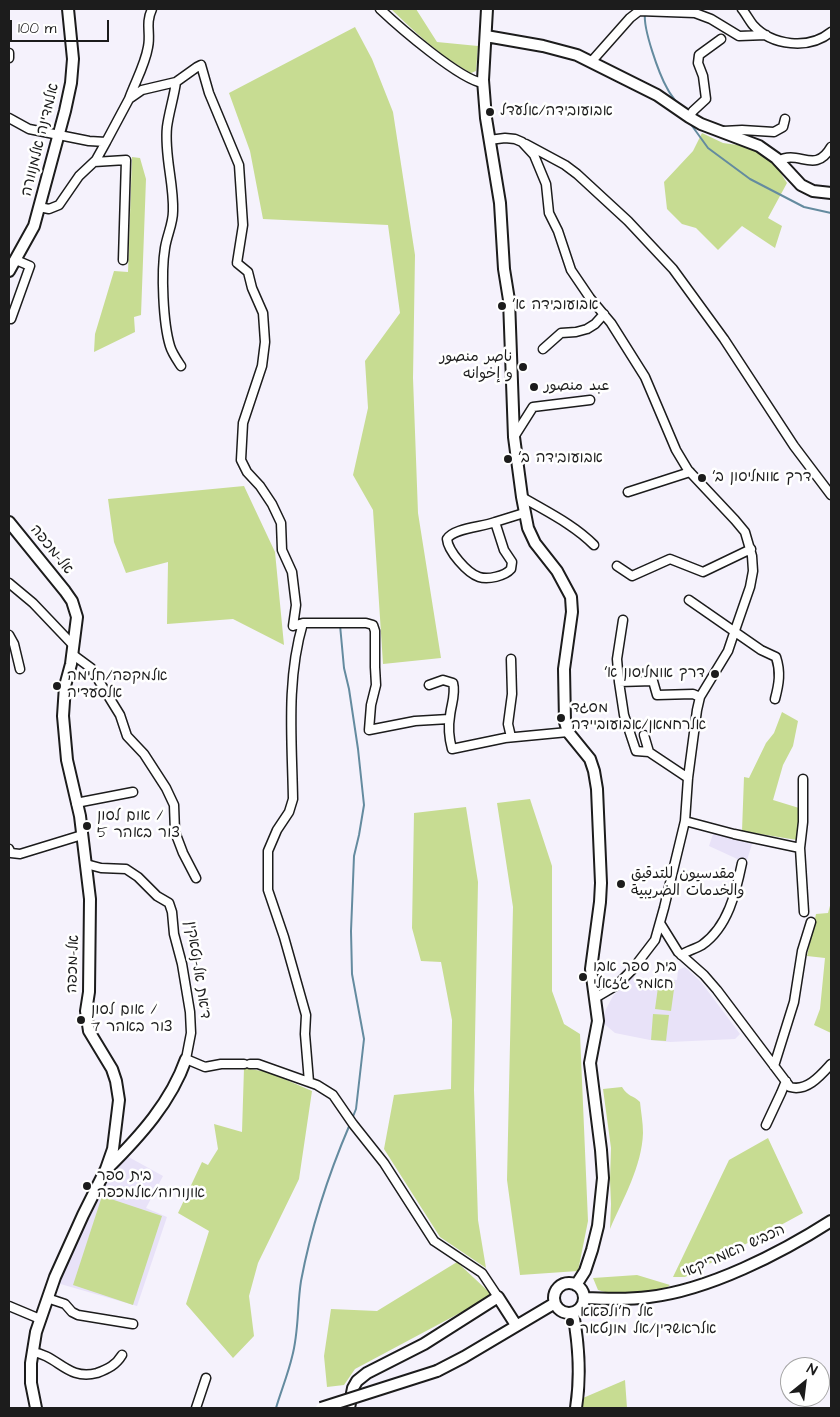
<!DOCTYPE html>
<html>
<head>
<meta charset="utf-8">
<style>
  body { margin:0 }
  #map { position:relative; width:840px; height:1417px; overflow:hidden; background:#f5f2fc; font-family:"Architects Daughter",sans-serif }
  canvas { display:block }
  .frame { position:absolute; inset:0; border:10px solid #1c1c1c; pointer-events:none }
  .north { position:absolute; left:780px; top:1357px; width:50px; height:50px; box-sizing:border-box; background:#fff; border:1px solid #a4a4a4; border-radius:50%; rotate:29deg; font-size:14px; font-weight:700; line-height:20px; text-align:center; color:#1c1c1c }
  .north::after { content:''; display:block; margin:auto; width:18px; height:22px; background:#1c1c1c; clip-path:polygon(50% 0,100% 100%,50% 72%,0 100%) }
  .scale { position:absolute; left:10px; top:20px; width:99px; height:22px; box-sizing:border-box; border:2px solid #1c1c1c; border-top:0; padding-left:6px; font-size:15px; line-height:18px; white-space:nowrap; color:#1c1c1c; -webkit-text-stroke:4px #fff; paint-order:stroke }
</style>
</head>
<body>
<div id="map">
<canvas width="840" height="1417"></canvas>
<div class="frame"></div>
<div class="north">N</div>
<div class="scale">100 m</div>
</div>
<script>
const ctx = document.querySelector('canvas').getContext('2d');
ctx.lineJoin = 'round';
function fill(path, color) { ctx.fillStyle = color; ctx.fill(path, 'evenodd'); }
function trace(path, color, width, dash) { ctx.strokeStyle = color; ctx.lineWidth = width; ctx.lineCap = dash ? 'butt' : 'round'; ctx.setLineDash(dash || []); ctx.stroke(path); }
function drawText(font, color, halo, rows, align = 'center') {
  ctx.font = font + ' "Architects Daughter","Playpen Sans Arabic","Playpen Sans Hebrew",sans-serif'; ctx.lineWidth = 5; ctx.setLineDash([]); ctx.textBaseline = 'middle'; ctx.strokeStyle = halo; ctx.fillStyle = color; for (const [text, x, y, turn = 0] of rows) {
    ctx.save(); ctx.translate(x, y); ctx.rotate((+turn || 0) * Math.PI / 180); ctx.textAlign = isNaN(turn) ? turn : align; if (halo) ctx.strokeText(text, 0, 0); ctx.fillText(text, 0, 0); ctx.restore();
  }
}
const built = new Path2D(`
  M714,831L753,841L746,863L709,846Z
  M685,967L701,982L740,1034L735,1039L670,1042L650,1040L615,1033L602,1022L606,1009L613,996L632,977L677,980L678,970Z
  M125,1155L163,1176L146,1208L167,1217L137,1306L57,1283L108,1171Z`);
const green = new Path2D(`
  M391,9H416L437,42L478,46L476,71L471,73C441,57 415,32 391,9Z
  M355,27L372,59L393,112L415,255L413,378L418,513L441,658L383,664L373,510L353,475L368,408L365,361L400,313L388,225L263,219L250,151L229,93Z
  M702,133L723,143L752,147L773,161L787,183L768,218L782,226L775,248L742,226L718,250L696,228L682,224L667,209L664,182L693,151Z
  M132,157L140,158L146,179L141,315L134,317L135,332L94,352L95,334L114,271L128,272Z
  M244,486L275,552L284,645L233,619L167,624L168,562L126,573L114,542L108,499Z
  M782,712L798,721L793,746L783,765L773,800L799,808L797,840L742,831L744,777L749,778L766,743L774,733Z
  M530,799L552,866V991L564,1024L580,1034L588,1221L578,1271L520,1275L507,1180L513,907L497,803Z
  M466,807L478,882L474,1090L478,1220L486,1268L440,1237L384,1149L394,1095L451,1089L452,1020L441,962L421,961L412,928L414,813Z
  M831,902V1033L814,1025L820,1009L825,958L807,956L816,914L828,913Z
  M659,980L675,982L671,1011L655,1009Z
  M653,1014L669,1015L666,1041L651,1040Z
  M244,1068L268,1072L312,1091L299,1179L258,1263L249,1296L254,1336L233,1358L186,1304L209,1231L178,1213L202,1162L208,1165L218,1149L214,1124L242,1132Z
  M622,1087C628,1097 633,1095 640,1102C641,1112 643,1123 643,1133C642,1166 623,1199 610,1229L611,1204L610,1180L611,1148L603,1089Z
  M768,1138L803,1213L685,1277H673L729,1160Z
  M102,1196L162,1216L133,1305L73,1285Z
  M457,1262L490,1293L486,1299L355,1369L344,1385L327,1387L324,1356L331,1309L377,1311Z
  M637,1275L670,1285L648,1304L598,1290L593,1278Z
  M625,1380L627,1408H581L583,1398Z`);
const stream = new Path2D(`
  M645,14C643,29 659,74 667,88C670,94 674,99 678,104
  M690,123L708,148L750,179L804,207L831,213
  M340,625L344,668L349,689L358,749L364,805L359,835L354,856L351,931L352,974L364,1039L356,1109L352,1119
  M276,1408C281,1391 288,1374 292,1357C299,1332 297,1306 301,1281C311,1228 329,1173 350,1124`);
const street = new Path2D(`
  M380,9C398,26 460,80 483,83
  M742,9C746,14 749,20 753,25C772,46 809,50 831,32
  M9,53V58
  M591,62L630,18L639,11L695,13L711,19L739,36L766,35
  M129,99C135,82 145,65 148,47C151,33 145,24 152,9
  M689,117L693,111L706,99L703,76L698,63L699,55L721,39
  M9,118L29,129L89,141L106,142L129,99L142,90L176,82
  M723,131L742,130L774,132L783,127L785,119
  M489,140L505,138L515,139L522,142L534,155L546,184L549,213L558,231L571,270L590,298L611,323L645,377L676,450L688,470L735,520L745,532L752,556L753,571L750,587L732,639L728,651L700,697L697,710L688,778L685,821L664,908L655,940L632,970L617,985L595,998
  M526,144L565,165L577,174L628,221L673,269L724,339L794,446L831,495
  M778,161C799,149 815,175 831,147
  M94,162L126,160L123,260
  M39,207L49,209L59,205L79,176L96,160L106,142
  M11,319L30,266L16,260
  M543,349L561,333L576,332L587,329L595,324L604,314
  M181,366C177,360 172,353 170,346C163,323 161,272 165,248C167,235 173,224 173,211C174,183 164,155 167,127C169,112 174,97 176,82L197,67L201,65L209,93L239,165L243,225L237,263L248,272L252,288L263,313L265,342L262,366L243,423L241,460L247,472L260,486L272,504L281,523L282,550L292,572L296,605L293,626L303,623
  M514,437L533,407L590,400
  M628,492L690,472
  M522,497C547,512 573,524 594,545
  M495,522C483,527 453,528 447,539C448,551 467,573 479,577C488,580 505,576 511,569L512,562L504,550L495,522L524,513
  M617,566L632,576L670,559L703,572L751,549
  M9,583L33,603L73,645
  M689,600L761,650L776,657C781,672 779,684 775,699
  M623,620L617,659L619,682L624,715L636,751L649,752
  M9,635L14,644L20,669
  M72,654L91,668L120,715L127,736L144,754L166,788L174,805L175,832L183,853L196,878
  M619,682L653,681L657,695L693,694L700,697
  M429,685L443,680L453,683C456,694 451,705 450,716C448,727 449,738 452,749L505,738L568,732
  M644,735L649,752L688,778
  M511,737L508,724L512,694L511,659
  M76,803L133,792
  M685,821L734,834L800,848L803,822V779
  M800,848L804,912
  M9,849L11,853L20,854L82,835
  M86,864L101,868L126,869L138,877L157,896L169,903L172,912L174,934L182,964L190,1012L191,1033L186,1059L205,1067L221,1064H244
  M660,923L678,952L704,975L717,990L790,1087C807,1092 821,1075 831,1064
  M681,955C687,951 695,949 702,945C728,927 736,892 742,863
  M250,1064H258L317,1085L333,1095L353,1124L384,1163L434,1241L482,1273L498,1297
  M774,1066L794,1002L802,951L811,922
  M309,1082L305,1034L306,1015L284,937L268,890V851L277,830L289,812L293,799C292,740 286,680 303,623H366L373,625L375,631V667L376,685L371,705L369,730L415,721L449,719
  M766,1125L781,1093L786,1081
  M47,1298L65,1304L72,1312L78,1315L133,1324
  M9,1306L40,1319
  M32,1352C58,1355 67,1381 97,1373C108,1369 116,1365 122,1355
  M196,1408L206,1378`);
const secondary = new Path2D(`
  M487,9L483,80L486,118L500,203L504,269L509,300L514,437L522,497L528,528L535,543L557,571L571,597L572,612L564,669L565,722L568,732L590,759L594,771L597,789L601,883L600,902L591,969L598,1021L590,1063L601,1150L603,1178L598,1226L592,1250L585,1271L576,1285
  M486,36L543,46L577,55L657,95L689,117L701,124L759,146L776,158L801,185L813,191L831,193
  M9,271L34,226L65,111L71,83L73,59L68,9
  M9,522L65,591L72,601L77,617L71,664L65,686L63,716L67,760L80,816L90,899L89,992L86,1011L89,1031L112,1069L116,1081L119,1100L113,1149L106,1169L83,1215L55,1277L36,1332L31,1363V1383L36,1408
  M109,1167C140,1136 171,1102 186,1059
  M554 1298a15 15 0 1 1 30 0a15 15 0 1 1-30 0Z
  M584,1298C605,1299 628,1300 649,1297C709,1290 781,1253 831,1221
  M573,1313C579,1345 581,1376 576,1408
  M437,1371L464,1357L555,1303
  M349,1408L353,1388L357,1381L367,1373L424,1344L498,1297L516,1325`);
const secondaryBridge = new Path2D(`
  M321,1408L437,1371`);
const markers = [
  [490,112,5,"#1c1c1c"],
  [502,306,5,"#1c1c1c"],
  [523,367,5,"#1c1c1c"],
  [534,387,5,"#1c1c1c"],
  [508,459,5,"#1c1c1c"],
  [702,478,5,"#1c1c1c"],
  [715,674,5,"#1c1c1c"],
  [57,686,5,"#1c1c1c"],
  [561,718,5,"#1c1c1c"],
  [87,826,5,"#1c1c1c"],
  [621,884,5,"#1c1c1c"],
  [583,977,5,"#1c1c1c"],
  [81,1020,5,"#1c1c1c"],
  [87,1186,5,"#1c1c1c"],
  [570,1322,5,"#1c1c1c"]
];
const poiNames = [
  ["אבועובידה/אלעדל",500,112],
  ["אבועובידה א׳",512,306],
  ["ناصر منصور",513,358,"right"],
  ["و إخوانه",513,375,"right"],
  ["عبد منصور",544,387],
  ["אבועובידה ב׳",518,459],
  ["דרך אומליסון ב׳",712,478],
  ["דרך אומליסון א׳",705,674,"right"],
  ["אלמקפה/חלימה",67,677],
  ["אלסעדיה",67,694],
  ["מסגד",571,709],
  ["אלרחמאן/אבועוביידה",571,726],
  ["אום לסון /",97,817],
  ["צור באהר 5",97,834],
  ["مقدسيون للتدقيق",631,875],
  ["والخدمات الضريبية",631,892],
  ["בית ספר אבו",593,968],
  ["חאמד ג׳זאלי",593,985],
  ["אום לסון /",91,1011],
  ["צור באהר 7",91,1028],
  ["בית ספר",97,1177],
  ["אונורוה/אלמכפה",97,1194],
  ["אל ח׳ולפאא",580,1313],
  ["אלראשדין/אל מונטאר",580,1330]
];
const streetNames = [
  ["אלמדינה אלמנוורה",41,140,-76],
  ["אל-מכפה",51,550,51],
  ["אל-מכפה",74,964,-88],
  ["ד'את אל-נטאקין",197,970,81],
  ["הכביש האמריקאי",734,1252,-24]
];
fill(built, '#e8e2f8');
fill(green, '#c7dc92');
trace(stream, '#648b9f', 2);
trace(street, '#1c1c1c', 11);
trace(secondary, '#1c1c1c', 14);
trace(street, '#fff', 8);
trace(secondary, '#fff', 10);
trace(secondaryBridge, '#1c1c1c', 14, []);
trace(secondaryBridge, '#fff', 10);
for (const [x, y, r, color] of markers) { const dot = new Path2D(); dot.arc(x, y, r, 0, 2 * Math.PI); ctx.fillStyle = color; ctx.fill(dot); trace(dot, '#fff', 2); }
drawText('15px', '#1c1c1c', '#fff', poiNames, 'left');
drawText('15px', '#1c1c1c', '#fff', streetNames);
</script>
</body>
</html>
